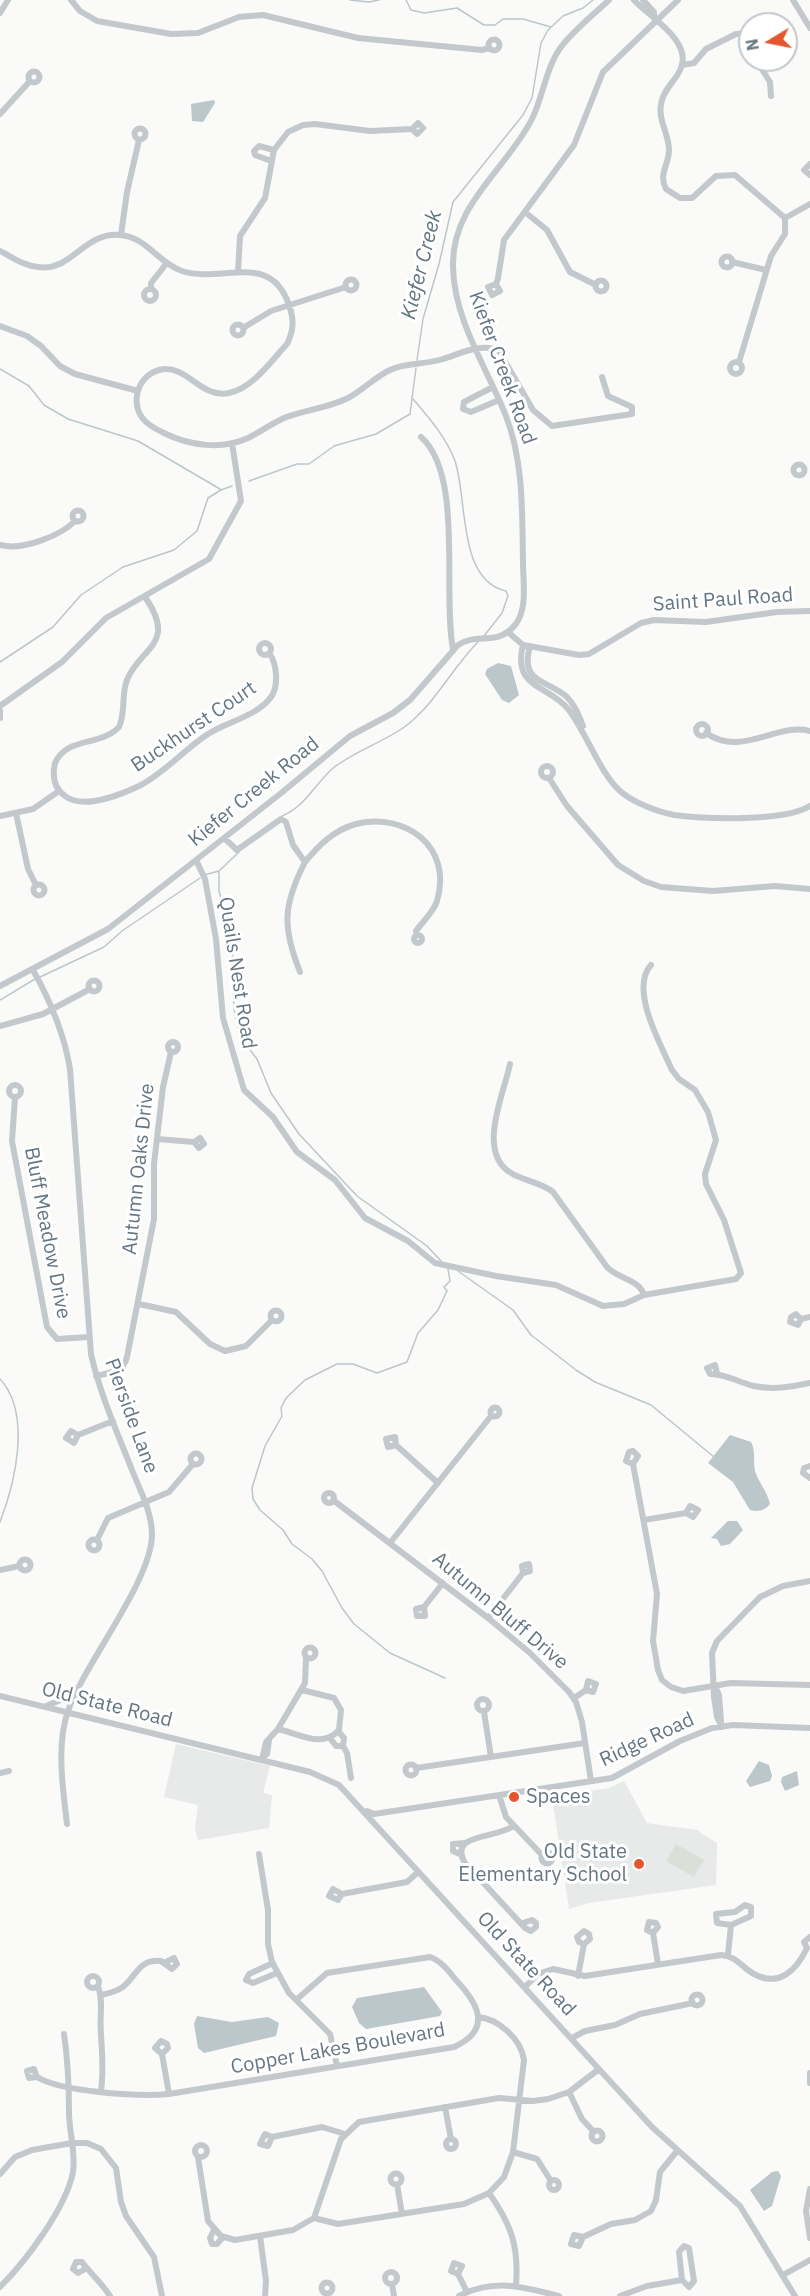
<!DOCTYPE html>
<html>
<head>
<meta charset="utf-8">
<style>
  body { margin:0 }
  #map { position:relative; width:810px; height:2296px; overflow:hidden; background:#fafaf8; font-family:"IBM Plex Sans",sans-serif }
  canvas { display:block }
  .north { position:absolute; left:738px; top:12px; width:60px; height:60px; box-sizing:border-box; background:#fff; border:2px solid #c1c8cd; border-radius:50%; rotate:260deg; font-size:16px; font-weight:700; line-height:24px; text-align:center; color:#657683 }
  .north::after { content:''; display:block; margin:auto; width:21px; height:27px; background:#e4572e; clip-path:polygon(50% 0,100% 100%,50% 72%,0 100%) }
</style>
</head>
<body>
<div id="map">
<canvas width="810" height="2296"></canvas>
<div class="north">N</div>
</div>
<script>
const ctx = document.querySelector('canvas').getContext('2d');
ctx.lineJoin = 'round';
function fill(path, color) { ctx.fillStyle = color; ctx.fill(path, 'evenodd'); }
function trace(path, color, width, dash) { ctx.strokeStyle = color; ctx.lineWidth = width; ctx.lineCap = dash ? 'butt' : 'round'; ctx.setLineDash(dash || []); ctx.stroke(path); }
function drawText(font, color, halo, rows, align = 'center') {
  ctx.font = font + ' "IBM Plex Sans",sans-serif'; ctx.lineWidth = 6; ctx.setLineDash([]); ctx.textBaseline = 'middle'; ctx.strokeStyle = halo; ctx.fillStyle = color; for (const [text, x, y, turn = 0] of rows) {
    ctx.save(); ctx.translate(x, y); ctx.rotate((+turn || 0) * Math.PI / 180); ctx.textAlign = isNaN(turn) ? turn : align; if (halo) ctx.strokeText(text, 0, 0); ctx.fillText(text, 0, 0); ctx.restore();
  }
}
const built = new Path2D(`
  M176,1744L270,1766L263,1793L272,1795L269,1828L198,1840L195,1829L198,1805L164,1797Z
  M624,1781L647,1823L697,1830L717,1843L716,1885L589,1903L569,1909L552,1797L609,1788Z`);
const green = new Path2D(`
  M676,1844L704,1860L694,1877L666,1861Z`);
const water = new Path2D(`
  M214,100L215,103L203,122L192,121L191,104Z
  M498,663L511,666L519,695L509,703L502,700L485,674L487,669Z
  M730,1435L751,1442C756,1451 753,1461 755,1471C759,1483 767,1491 770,1504C764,1511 759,1512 750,1510L733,1482L708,1463Z
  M728,1521H737L743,1530L730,1544L721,1546L717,1539L711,1538Z
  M759,1761L769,1765L772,1776L770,1781L750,1787L746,1781Z
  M797,1771L799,1785L785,1791L781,1782L782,1777Z
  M424,1987L442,2012L440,2016L366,2029L359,2023L352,2007L357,1998Z
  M197,2016L232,2022L268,2017L279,2023L276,2036L204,2053L198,2048L194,2024Z
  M772,2172L778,2171L781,2176L772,2206L764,2211L750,2190Z`);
const stream = new Path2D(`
  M350,0L369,2L379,0
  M406,0L411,10L424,13L457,8L484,25H495L503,19H523L551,27
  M417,360L423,319L439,264L453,202L523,115L532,98L541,43L548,30L563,16L583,8L593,0
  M0,369L29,386L44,405L68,419L138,441L220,489
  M413,399C429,418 446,437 455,461C468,499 457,580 506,591L508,596L502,613L484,636
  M249,481L297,464H309L334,446L376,434L410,414L416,368
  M0,662L53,627L81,595L123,567L174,550L197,531L208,498L221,490L232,486
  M282,816C304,807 314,786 331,770C347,755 383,742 403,728C435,705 451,669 478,642
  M219,872V891L232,938L234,1009L241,1038L257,1059L271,1093L299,1134L357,1196L427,1246L441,1261
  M204,875L219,871L239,852
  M40,977L104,947L122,931L200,878
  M0,1000L35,979
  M458,1271L513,1310L531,1335L576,1370L595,1382L651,1405L714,1457
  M0,1379C32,1414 15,1483 0,1522
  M445,1678L390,1653L354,1624L342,1608L322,1571L312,1559L292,1544L283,1530L260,1510L253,1499L252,1488L265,1446L282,1416L281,1408L286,1398L305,1380L337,1364H353L377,1373L407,1362L418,1333L438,1310L447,1291L444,1287L450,1281L448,1269`);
const minor = new Path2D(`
  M71,0L80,11L97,21L171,34L198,33L239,17L263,15L358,38L482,50L489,48
  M634,0C649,17 692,40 681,68C676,81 663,89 661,104C658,121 669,134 669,150C669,165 658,174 666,189L680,198H692L716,176L735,175L785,218V234L771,256L739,362
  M643,0L654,12V18
  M793,0L810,28
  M0,13L8,0
  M488.5 45a5.5 5.5 0 1 1 11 0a5.5 5.5 0 1 1-11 0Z
  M756,60L770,82L771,96
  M682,65L694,63L706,49L736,34L746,33L750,36
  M28.5 77a5.5 5.5 0 1 1 11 0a5.5 5.5 0 1 1-11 0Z
  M0,114L30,81
  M134.5 134a5.5 5.5 0 1 1 11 0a5.5 5.5 0 1 1-11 0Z
  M271,161L255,155L254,151L259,146L274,150
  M810,164L804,170L810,175
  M525,212L547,230L570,272L596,285
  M785,218L810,204
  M121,235L127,192L139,140
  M0,251C12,257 24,266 38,267C72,272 83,232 120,235C147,237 158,263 182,271C222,284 270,250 289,305C294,319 294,330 287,344C271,361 253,388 229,393C200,399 187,363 159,370C137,376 129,405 145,421C151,427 158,430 164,433C190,446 222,450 248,438C260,432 271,424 284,418C305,410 328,408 348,398C363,390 375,377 390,370C406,362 425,365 443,359C459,354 482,342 499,351L533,410L552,426L632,414V407L608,396L602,377
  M721.5 262a5.5 5.5 0 1 1 11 0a5.5 5.5 0 1 1-11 0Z
  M732,262L766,270
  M238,272L240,236L265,198L274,150L288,132L303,125L315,124L370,131L412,129L417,134L423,128L418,123L412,129
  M345.5 285a5.5 5.5 0 1 1 11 0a5.5 5.5 0 1 1-11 0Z
  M595.5 286a5.5 5.5 0 1 1 11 0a5.5 5.5 0 1 1-11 0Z
  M496,284L500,291L492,295L488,287L496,284L498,278L504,240L574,145L603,72L678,0
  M151,289V283L166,264
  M144 295a6 6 0 1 1 12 0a6 6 0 1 1-12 0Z
  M232.5 330a5.5 5.5 0 1 1 11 0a5.5 5.5 0 1 1-11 0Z
  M0,326L27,336L41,346L60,366L75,374L138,391
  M243,328L271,311L346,287
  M730 368a6 6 0 1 1 12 0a6 6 0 1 1-12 0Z
  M493,387L464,402L463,409L471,412L499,400
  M421,437C464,475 442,592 453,649
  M793.5 470a5.5 5.5 0 1 1 11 0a5.5 5.5 0 1 1-11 0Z
  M72.5 516a5.5 5.5 0 1 1 11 0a5.5 5.5 0 1 1-11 0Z
  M0,545C22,551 60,536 75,521
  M145,597C178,645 140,647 127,680C121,695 126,712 119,727C100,747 67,736 55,763C52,776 54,788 65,796C83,810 120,795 139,786C163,774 183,751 205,736C224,722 257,717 271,697C279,686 277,663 269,653
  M508,632L523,645L579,655L589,654L641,623L654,620L706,622L777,612L810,611
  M259 649a6 6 0 1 1 12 0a6 6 0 1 1-12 0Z
  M523,645C512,689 549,685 568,709C586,732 600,773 620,791C632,802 658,812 674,815C707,819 783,822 810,806
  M530,646C519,684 549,680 567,697C575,705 579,716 583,726
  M0,706L62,662L106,618L209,559L241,501L232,443
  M0,711V718
  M696 730a6 6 0 1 1 12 0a6 6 0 1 1-12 0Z
  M706,733C742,758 777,722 810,731
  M541 772a6 6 0 1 1 12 0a6 6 0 1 1-12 0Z
  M549,778L567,806L618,865L644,881L661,887L713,891L775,886L810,889
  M16,813L28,869L36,885
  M0,816L33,809L59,791
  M224,838L237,850L281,819L286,822L293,845L305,862C319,845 334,830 356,824C406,812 453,847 437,901C433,913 423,921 416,931L417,935
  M196,860L205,879L216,939L223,1018L244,1090L273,1117L297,1152L335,1180L365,1218L408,1241L435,1263L496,1276L556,1285L603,1306L624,1304L644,1295L736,1279L741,1273L724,1220L706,1184L705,1174L716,1140L708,1112L695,1090L679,1079L672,1070C661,1045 629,989 651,965
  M33.5 890a5.5 5.5 0 1 1 11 0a5.5 5.5 0 1 1-11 0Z
  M414 939a4 4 0 1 1 8 0a4 4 0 1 1-8 0Z
  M33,970C51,1002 64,1033 70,1069L91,1354C100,1394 117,1432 132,1470C140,1490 152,1512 152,1535C151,1582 86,1661 68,1711C56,1745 63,1789 67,1824
  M300,972C282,927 283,905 305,862
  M88.5 986a5.5 5.5 0 1 1 11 0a5.5 5.5 0 1 1-11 0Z
  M0,986L108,929L280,794L350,736L393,713L410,700L458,645C477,632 497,647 515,625C528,609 523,582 523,563C522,513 524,463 506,416C487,368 454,320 453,267C451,205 506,170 532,119C543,97 546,67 561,47C574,30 593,15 609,0
  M0,1026L43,1014L90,989
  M168 1047a5 5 0 1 1 10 0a5 5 0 1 1-10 0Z
  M510,1064C504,1094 476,1152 511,1173C524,1181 540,1182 553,1192L607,1267C618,1279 639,1279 644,1295
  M9 1091a6 6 0 1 1 12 0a6 6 0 1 1-12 0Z
  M15,1097L12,1141L47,1327L57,1339L89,1337
  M157,1139L194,1142L199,1148L204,1144L200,1138L194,1142
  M139,1304L176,1312L210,1344L225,1351L246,1346L272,1320
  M270.5 1316a5.5 5.5 0 1 1 11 0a5.5 5.5 0 1 1-11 0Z
  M801,1319L798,1325L790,1322L791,1317L796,1314L801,1319L810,1317
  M717,1373L715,1365L707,1368L710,1374C727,1374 737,1382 754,1386C773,1390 791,1387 810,1383
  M96,1376C109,1373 124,1371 127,1357L154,1219V1164L163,1087L171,1052
  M490.5 1412a4.5 4.5 0 1 1 9 0a4.5 4.5 0 1 1-9 0Z
  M78,1435L71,1431L66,1438L74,1443L78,1435L113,1421
  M396,1445L388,1447L386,1439L395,1437L396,1445L438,1483
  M190.5 1459a5.5 5.5 0 1 1 11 0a5.5 5.5 0 1 1-11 0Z
  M633,1464L626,1461L629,1452L633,1451L638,1456L633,1464L657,1594L653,1641L658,1670L662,1680L671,1687L683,1691L731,1683L810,1685
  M810,1466L804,1468L803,1473L810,1478
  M324 1498a5 5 0 1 1 10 0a5 5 0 1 1-10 0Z
  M333,1500L488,1618L530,1653L569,1692L576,1702L582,1722L591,1781
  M644,1520L686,1513L693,1517L698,1510L690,1506L686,1513
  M88.5 1545a5.5 5.5 0 1 1 11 0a5.5 5.5 0 1 1-11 0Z
  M97,1540L108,1518L169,1492L193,1464
  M390,1543L491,1416
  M19.5 1565a5.5 5.5 0 1 1 11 0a5.5 5.5 0 1 1-11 0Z
  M0,1570L19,1566
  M424,1607L425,1616H417L416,1609L424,1607L443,1583
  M488,1618L523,1573L530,1571L529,1564L522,1566L523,1573
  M304.5 1653a5.5 5.5 0 1 1 11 0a5.5 5.5 0 1 1-11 0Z
  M715,1686L719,1695L721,1721
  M0,1696L310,1772L339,1785L652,2127L740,2206L795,2296
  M574,1698L586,1690L593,1692L596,1684L588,1681L586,1690
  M477 1705a6 6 0 1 1 12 0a6 6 0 1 1-12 0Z
  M46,1706L63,1699L75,1689
  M484,1712L491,1757
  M722,1727L717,1717L714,1697L712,1653L717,1641L760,1597L783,1586L810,1581
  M278,1729C300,1734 322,1749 339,1730L341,1710L334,1698L302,1690
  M330,1738L336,1746H343L344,1738L338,1731
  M343,1746L347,1753L351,1778
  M263,1756L267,1754L269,1740
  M262,1760L266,1742L278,1729L305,1683L306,1658
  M405.5 1770a5.5 5.5 0 1 1 11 0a5.5 5.5 0 1 1-11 0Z
  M416,1768L585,1743
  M0,1773L9,1771
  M499,1795L506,1817L542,1855
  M367,1811L374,1814L612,1778L680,1741L712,1728L733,1725L810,1728
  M513,1826C497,1839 447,1833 465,1863L525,1928L531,1931L536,1927V1923L532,1920L523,1923
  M541.5 1858a5.5 5.5 0 1 1 11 0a5.5 5.5 0 1 1-11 0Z
  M259,1854L268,1910V1944L272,1962L289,1993L330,2034L337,2066
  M462,1855L453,1851V1844L465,1843
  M342,1894L338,1900L329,1896L333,1889L342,1894L407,1882L417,1873
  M653,1933L647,1930L649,1922L656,1923L658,1927L653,1933L658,1964
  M807,1948L804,1942L810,1937
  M728,1955L731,1925L751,1916V1907L745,1905L735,1912L716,1914L717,1923L731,1925
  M273,1963L249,1974L246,1980L253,1983L277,1973
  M578,1976L584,1944L590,1939L589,1934L584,1931L577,1937L579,1942L584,1944
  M87 1982a6 6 0 1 1 12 0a6 6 0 1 1-12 0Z
  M98,1986C104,2002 99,2017 101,2034C102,2056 104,2069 101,2091
  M525,1987L538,1974L553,1969L585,1976L721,1955C737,1956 741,1967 754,1974C780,1988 797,1969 807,1948
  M691.5 2000a5.5 5.5 0 1 1 11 0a5.5 5.5 0 1 1-11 0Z
  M101,1995C109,1993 117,1992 124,1986C137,1975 139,1959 161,1961L172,1969L177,1964L174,1958L166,1962
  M572,2038L585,2031L615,2025L640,2014L693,2003
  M162,2054L168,2048L167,2044L161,2041L155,2048L162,2054L169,2094
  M810,2073V2083
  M37,2077L29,2078L27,2071L34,2069L37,2077C61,2092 140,2097 169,2094L454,2047C494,2029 477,2002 455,1979C448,1970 441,1961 430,1957L327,1973L296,2000
  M569,2092L582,2119L594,2132
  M445,2107L451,2139
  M591.5 2136a5.5 5.5 0 1 1 11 0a5.5 5.5 0 1 1-11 0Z
  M272,2137L268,2146L260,2144L265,2134L272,2137L322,2127L345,2134
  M446 2144a5 5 0 1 1 10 0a5 5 0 1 1-10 0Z
  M195 2151a6 6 0 1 1 12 0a6 6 0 1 1-12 0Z
  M513,2152L537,2159L551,2181
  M198,2157L208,2221L221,2236L235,2240L293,2230L314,2218L341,2139L359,2122L499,2098L533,2101L548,2099L569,2092L599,2069
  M390.5 2179a5.5 5.5 0 1 1 11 0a5.5 5.5 0 1 1-11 0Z
  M0,2174L15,2157L32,2150L72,2143H87L101,2149L116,2168L121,2202L126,2216L154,2257L162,2296
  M549 2185a5 5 0 1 1 10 0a5 5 0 1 1-10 0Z
  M397,2184L402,2214
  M810,2189L806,2211L810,2238
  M489,2193C511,2224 519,2246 516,2285
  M314,2218L338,2224L464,2204L489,2193L504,2177L513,2152L524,2060C521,2039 499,2019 478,2017
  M214,2230L210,2238L212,2244H217L223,2237
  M260,2236L266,2281L265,2296
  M583,2237L579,2246L571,2244L574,2235L583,2237L611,2224L635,2220L651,2211L656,2200L660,2172L677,2151
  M684,2246L689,2248L694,2281L689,2287L682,2280L679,2252Z
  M85,2269L78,2273L73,2269L76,2262H82C90,2273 102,2283 110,2296
  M385 2278a6 6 0 1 1 12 0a6 6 0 1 1-12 0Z
  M458,2274L462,2266L454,2263L451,2271L458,2274L467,2292
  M783,2275L810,2260
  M321.5 2288a5.5 5.5 0 1 1 11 0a5.5 5.5 0 1 1-11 0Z
  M392,2284L394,2296
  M0,2287C26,2261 66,2208 73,2172C76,2152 69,2132 69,2112C69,2085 68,2061 64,2034
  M459,2296C494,2278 524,2287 559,2296
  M620,2296L647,2286L682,2280`);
const markers = [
  [514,1797,6,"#e4572e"],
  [639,1864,6,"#e4572e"]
];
const streetNames = [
  ["Kiefer Creek Road",502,368,70],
  ["Saint Paul Road",723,600,-4],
  ["Buckhurst Court",194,727,-34],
  ["Kiefer Creek Road",254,792,-39],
  ["Quails Nest Road",237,973,81],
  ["Autumn Oaks Drive",139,1169,-84],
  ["Bluff Meadow Drive",47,1233,79],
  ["Pierside Lane",131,1416,70],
  ["Autumn Bluff Drive",500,1611,40],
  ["Old State Road",107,1705,14],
  ["Ridge Road",647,1740,-25],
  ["Old State Road",526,1964,47],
  ["Copper Lakes Boulevard",338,2049,-10]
];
const poiNames = [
  ["Spaces",526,1797],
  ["Old State",627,1852,"right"],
  ["Elementary School",627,1875,"right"]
];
const waterNames = [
  ["Kiefer Creek",422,265,-76]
];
fill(built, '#e8e9e9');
fill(green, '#dadfd7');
fill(water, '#bbc7cb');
trace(stream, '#bbc7cb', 1.5);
trace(minor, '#c3c8cc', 6);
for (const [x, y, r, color] of markers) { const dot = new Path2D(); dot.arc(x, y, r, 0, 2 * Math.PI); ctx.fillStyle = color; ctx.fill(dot); trace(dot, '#fff', 2); }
drawText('20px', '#657683', '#fff', streetNames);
drawText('20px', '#657683', '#fff', poiNames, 'left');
drawText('italic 21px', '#60757c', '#fff', waterNames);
</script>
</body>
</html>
